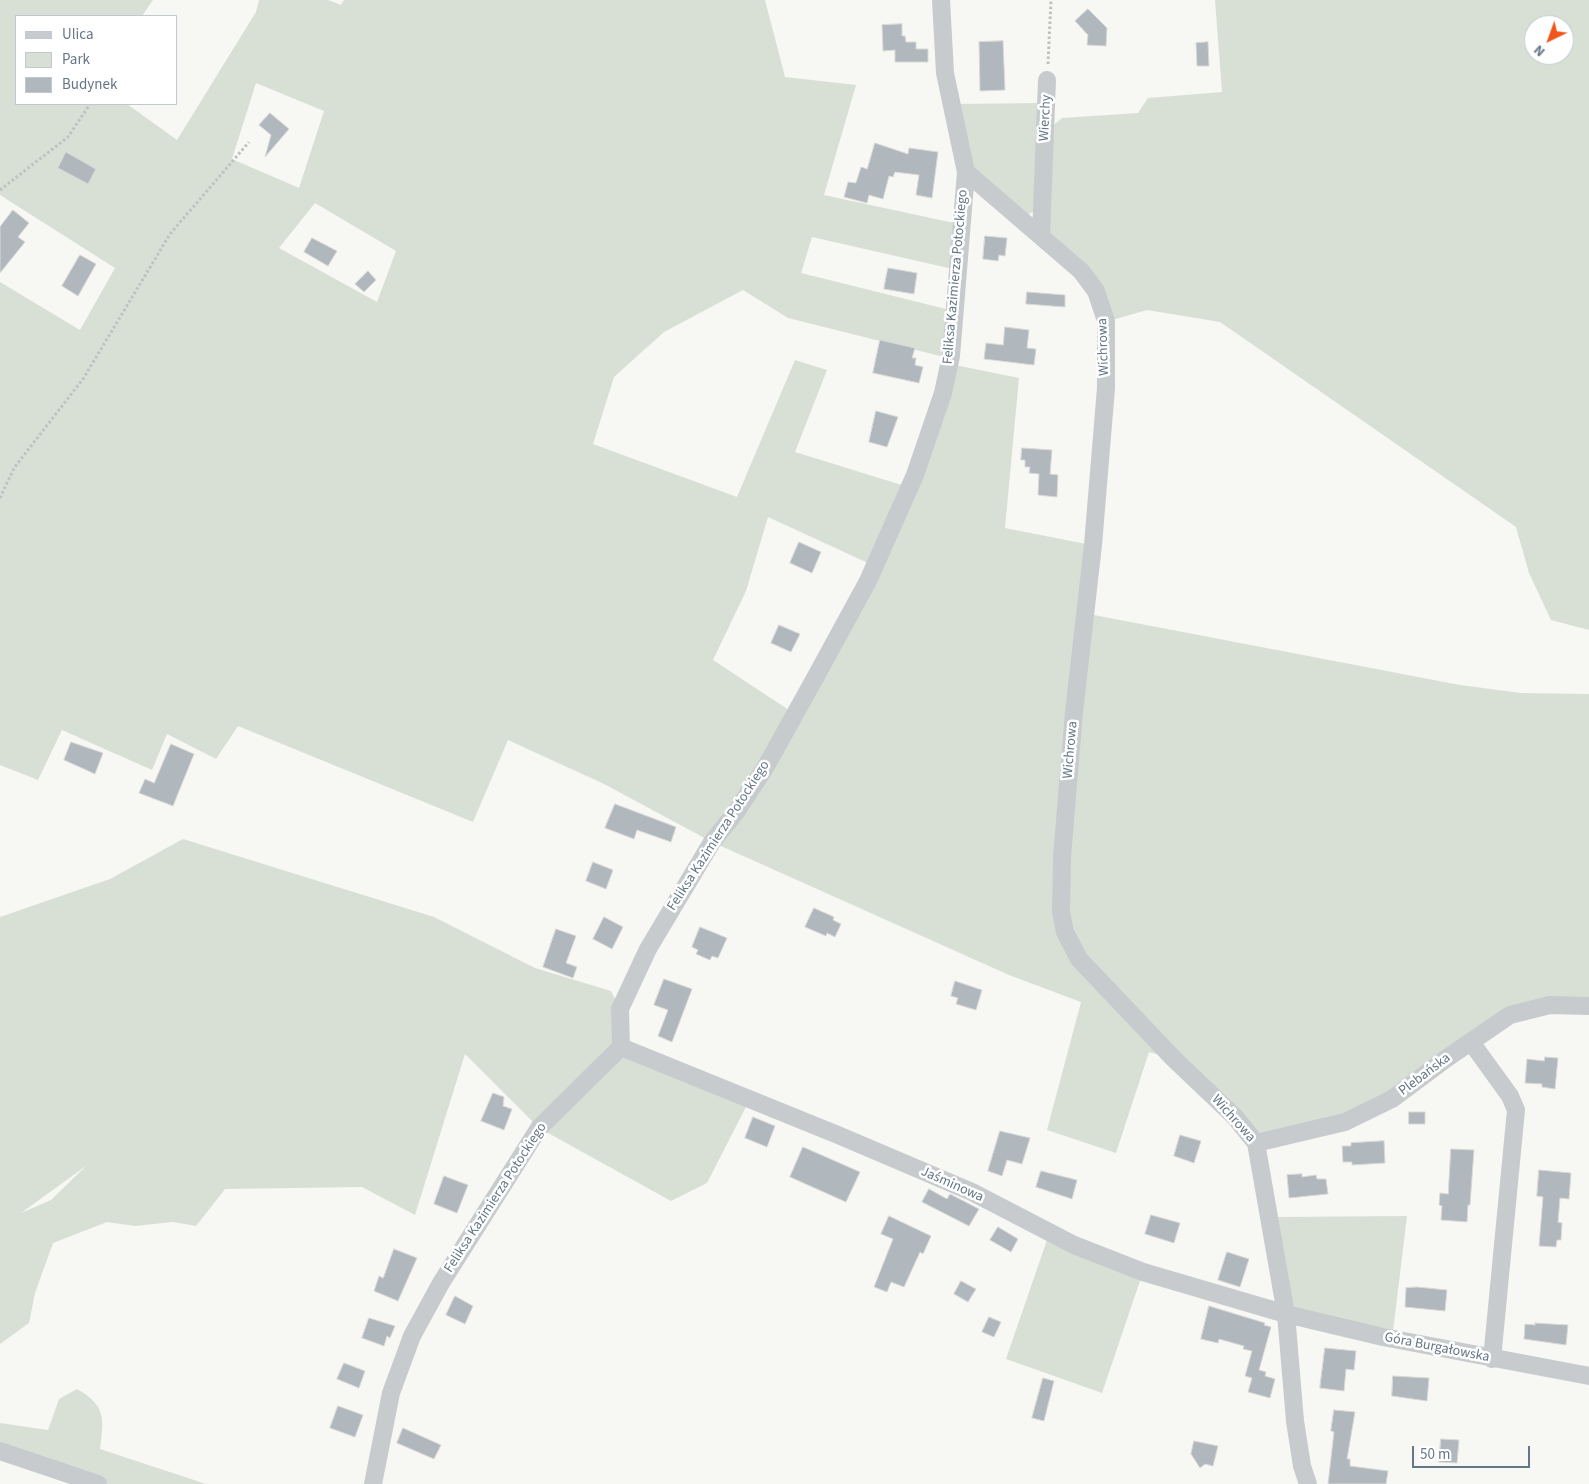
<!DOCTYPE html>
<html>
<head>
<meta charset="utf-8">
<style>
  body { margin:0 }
  #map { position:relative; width:1589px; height:1484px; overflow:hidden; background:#f7f7f4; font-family:"Source Sans 3",sans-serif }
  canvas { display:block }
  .legend { position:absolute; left:15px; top:15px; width:162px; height:90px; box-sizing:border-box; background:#fff; border:1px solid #c1c8cf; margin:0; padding:6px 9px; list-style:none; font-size:15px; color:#647687 }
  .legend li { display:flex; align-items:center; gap:10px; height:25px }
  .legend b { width:25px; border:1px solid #c1c8cf }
  .north { position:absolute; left:1524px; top:15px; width:50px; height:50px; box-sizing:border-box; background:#fff; border:1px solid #c1c8cf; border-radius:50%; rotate:222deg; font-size:14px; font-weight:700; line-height:20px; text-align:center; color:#647687 }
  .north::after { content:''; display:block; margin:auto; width:18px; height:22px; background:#f0561b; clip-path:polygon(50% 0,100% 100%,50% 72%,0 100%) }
  .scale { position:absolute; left:1412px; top:1446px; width:118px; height:22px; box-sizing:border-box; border:2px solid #647687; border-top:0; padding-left:6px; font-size:15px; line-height:18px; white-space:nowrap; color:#647687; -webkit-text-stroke:4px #fff; paint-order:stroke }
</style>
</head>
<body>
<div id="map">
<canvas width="1589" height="1484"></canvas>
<ul class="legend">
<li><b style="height:6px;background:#c7cbce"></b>Ulica</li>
<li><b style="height:14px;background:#d8e0d5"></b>Park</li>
<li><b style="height:14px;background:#b0b7bd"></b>Budynek</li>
</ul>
<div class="north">N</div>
<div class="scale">50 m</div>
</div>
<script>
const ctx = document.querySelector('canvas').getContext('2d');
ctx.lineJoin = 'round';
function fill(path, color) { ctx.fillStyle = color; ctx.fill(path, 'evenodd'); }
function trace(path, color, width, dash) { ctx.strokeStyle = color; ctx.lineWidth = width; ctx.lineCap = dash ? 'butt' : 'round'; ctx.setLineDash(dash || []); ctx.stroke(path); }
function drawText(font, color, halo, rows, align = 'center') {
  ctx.font = font + ' "Source Sans 3",sans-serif'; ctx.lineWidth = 5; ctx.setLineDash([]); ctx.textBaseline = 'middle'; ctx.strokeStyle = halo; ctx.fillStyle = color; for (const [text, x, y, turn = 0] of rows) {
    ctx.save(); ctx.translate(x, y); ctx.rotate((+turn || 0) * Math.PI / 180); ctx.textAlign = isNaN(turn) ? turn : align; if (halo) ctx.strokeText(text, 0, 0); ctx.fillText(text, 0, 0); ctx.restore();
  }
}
const green = new Path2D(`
  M0,0H153L142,16H16V104H127L177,140L256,12L259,0H328L341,5L344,0H765L785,77L856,85L824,195L954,223L953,269L812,237L801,273L950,310L944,357L788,318L743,290L664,332L614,377L593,444L737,497L795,360L827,370L795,452L905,486L870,564L768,517L746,591L713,660L798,716L875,586L921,481L955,365L1019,378L1005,528L1086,544L1078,612L1460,685L1521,693L1589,694V1006L1510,1015L1392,1099L1256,1143L1174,1059L1149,1052L1116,1153L1047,1130L1081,1002L1009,975L712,842L604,784L508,740L473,822L238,726L216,759L167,734L152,770L62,730L38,780L0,765V282L80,330L115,268L0,195ZM256,83L324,111L299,188L232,159ZM315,203L396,251L377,302L279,248Z
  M1215,0H1589V630L1551,620L1529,573L1516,527L1220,322L1147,310L1112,320L1041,235L1049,129L1062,118L1138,113L1148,98L1222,92ZM1534,25H1564V55H1534Z
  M1042,103L1034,211L1026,216L971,166L956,104Z
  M183,839L434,917L535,968L611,991L620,1009L621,1048L748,1103L707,1183L671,1201L539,1128L465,1054L415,1215L362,1187L225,1189L196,1226L173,1222L135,1226L107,1222L53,1243L35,1293L29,1323L0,1344V917L110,879ZM86,1166L51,1200L21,1213Z
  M1407,1216L1393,1331L1292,1310L1278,1217Z
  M1047,1240L1143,1272L1102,1393L1006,1359Z
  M77,1389C106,1405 104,1419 100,1449L206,1484H107L0,1453V1423L48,1430L59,1399Z`);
const building = new Path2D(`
  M1088,9L1107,28L1106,46L1087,45L1088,35L1075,21Z
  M902,24V36H905L906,42H916V49H928V62H895V50L883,51L882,25Z
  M1003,41L1005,90L980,91L979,42Z
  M1208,42L1209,66H1197L1196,43Z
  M270,113L289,129L265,157L271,135L259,125Z
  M875,143L908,154L909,148L938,152L932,198L916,195L919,175L895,172L893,177L889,176L883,199L869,195L867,203L844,197L848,182L856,183L861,167L867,169Z
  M66,152L96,169L88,184L58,168Z
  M13,210L29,223L18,237L25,242L0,273V227Z
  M985,236L1007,238L1005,256L999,255L998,261L983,259Z
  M312,238L337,251L328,266L304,252Z
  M80,255L96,264L78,296L62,286Z
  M888,268L917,273L914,294L884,289Z
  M368,271L376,280L364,292L355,284Z
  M1027,292L1065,295V307L1026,304Z
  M1005,327L1029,330L1027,348L1036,349L1034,365L984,359L986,343L1003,345Z
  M880,340L915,348L912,358H916L915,365L923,367L919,383L873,373Z
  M876,411L898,417L887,447L869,442Z
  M1022,448L1052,450L1050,474L1058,475L1057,497L1038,495L1039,474L1029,473L1030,467H1025V460H1021Z
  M799,542L821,552L812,573L790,563Z
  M779,625L800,634L791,652L771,643Z
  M71,742L103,753L95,774L64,760Z
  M171,744L194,754L173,806L139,793L145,779L154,783Z
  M615,804L676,827L671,842L637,830L634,839L605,828Z
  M593,862L613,870L606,889L586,881Z
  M814,908L834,917L833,920L841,924L835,937L827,933L826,936L805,927Z
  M604,917L623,927L612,949L593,939Z
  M700,927L727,938L718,958L712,956L710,960L696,954L698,950L692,947Z
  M556,929L576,936L566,963L577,967L573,978L543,967Z
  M664,979L692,989L672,1042L658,1036L668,1010L654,1005Z
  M955,981L982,990L976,1010L956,1004L958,998L951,996Z
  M1545,1057L1558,1058L1555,1089L1542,1087V1084L1525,1083L1527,1059L1544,1061Z
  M493,1093L504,1097L503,1106L512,1109L504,1130L481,1121Z
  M1409,1112H1425V1124H1409Z
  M753,1117L775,1126L767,1147L745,1138Z
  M1000,1131L1030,1138L1022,1164L1007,1160L1002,1176L988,1171Z
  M1180,1135L1201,1141L1194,1163L1174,1156Z
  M1384,1141L1385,1163L1352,1165V1162H1343L1342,1146H1351V1143Z
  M803,1147L860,1172L846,1202L790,1177Z
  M1451,1149L1474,1150L1470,1205H1468L1467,1222L1441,1220L1442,1206L1439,1205L1440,1193L1448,1194Z
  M1539,1170L1571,1173L1569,1199L1560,1198L1558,1222L1562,1223L1561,1240H1557L1556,1247L1539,1246L1543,1197L1537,1196Z
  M1041,1171L1077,1180L1072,1199L1036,1187Z
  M1302,1174V1177L1316,1175L1317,1179H1326L1328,1194L1289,1198L1287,1175Z
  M444,1176L468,1185L457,1213L434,1204Z
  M929,1189L947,1199L950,1194L979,1209L969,1226L922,1202Z
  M1151,1215L1180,1223L1174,1243L1145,1234Z
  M889,1216L931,1236L923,1254L920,1252L904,1287L891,1282L887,1292L874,1287L893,1239L881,1234Z
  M998,1227L1018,1239L1011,1252L990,1240Z
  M394,1249L417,1258L398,1301L374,1291L379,1276L383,1278Z
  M1227,1252L1249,1259L1240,1287L1218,1280Z
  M961,1281L976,1289L968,1302L954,1294Z
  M1417,1287L1447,1290L1445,1311L1405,1307L1406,1288Z
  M455,1296L473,1306L465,1324L446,1315Z
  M1209,1306L1265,1323L1264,1325L1271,1327L1259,1370L1266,1372L1265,1376L1275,1379L1270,1398L1248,1392L1252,1378L1245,1376L1252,1351L1243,1349L1244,1346L1219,1339L1218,1343L1201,1339Z
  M989,1317L1001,1322L994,1337L982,1332Z
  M369,1318L395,1326L390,1338L387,1336L384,1346L362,1338Z
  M1535,1323L1568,1325L1566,1345L1524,1339L1525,1324L1535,1325Z
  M1325,1348L1356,1351L1354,1370L1346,1369L1344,1391L1320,1388Z
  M344,1363L365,1371L359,1388L337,1379Z
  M1393,1376L1429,1378L1427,1401L1392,1396Z
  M1043,1378L1054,1381L1044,1421L1032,1418Z
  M338,1406L363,1415L355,1437L330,1428Z
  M1334,1410L1355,1412L1347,1459H1350V1466L1388,1471L1386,1484H1328L1334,1432L1331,1431Z
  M403,1428L441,1445L434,1459L397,1443Z
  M1441,1439L1459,1440L1457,1463L1439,1462Z
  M1194,1441L1218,1446L1213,1466L1205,1464L1200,1468L1191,1454Z`);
const path = new Path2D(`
  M1048,64L1051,0
  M0,190L68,137L90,104
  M0,498L14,468L83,379L170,234L249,142`);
const minor = new Path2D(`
  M941,0L945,73L966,172L1081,271L1096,291L1106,321V388L1093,545L1074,712L1062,857L1061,912L1065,932L1079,959L1174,1059L1235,1117L1256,1143L1286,1314L1295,1421L1302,1466L1308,1484
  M1041,235L1047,80
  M1471,1042L1510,1096L1516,1110L1492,1359
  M621,1047L838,1135L972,1192L1074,1245L1143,1272L1286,1314L1383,1337L1589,1376
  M1256,1143L1345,1122L1392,1099L1447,1058L1510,1015L1550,1005L1589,1006
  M0,1451L98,1484
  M373,1484L391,1393L412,1336L441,1283L539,1128L621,1047L620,1009L648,949L712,842L736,812L765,768L815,678L868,581L915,475L943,393L951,356L966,172`);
const streetNames = [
  ["Wierchy",1046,118,-87],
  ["Feliksa Kazimierza Potockiego",956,277,-85],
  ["Wichrowa",1104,347,-92],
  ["Wichrowa",1071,750,-85],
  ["Feliksa Kazimierza Potockiego",719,836,-57],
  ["Plebańska",1425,1075,-37],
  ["Wichrowa",1233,1119,48],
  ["Jaśminowa",952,1185,24],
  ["Feliksa Kazimierza Potockiego",496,1198,-57],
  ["Góra Burgałowska",1437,1348,11]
];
fill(green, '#d8e0d5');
fill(building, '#b0b7bd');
trace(building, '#d9d9d6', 1);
trace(path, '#bec1c3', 3, [2.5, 2.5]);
trace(minor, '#c7cbce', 18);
drawText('14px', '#647687', '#fff', streetNames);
</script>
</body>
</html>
